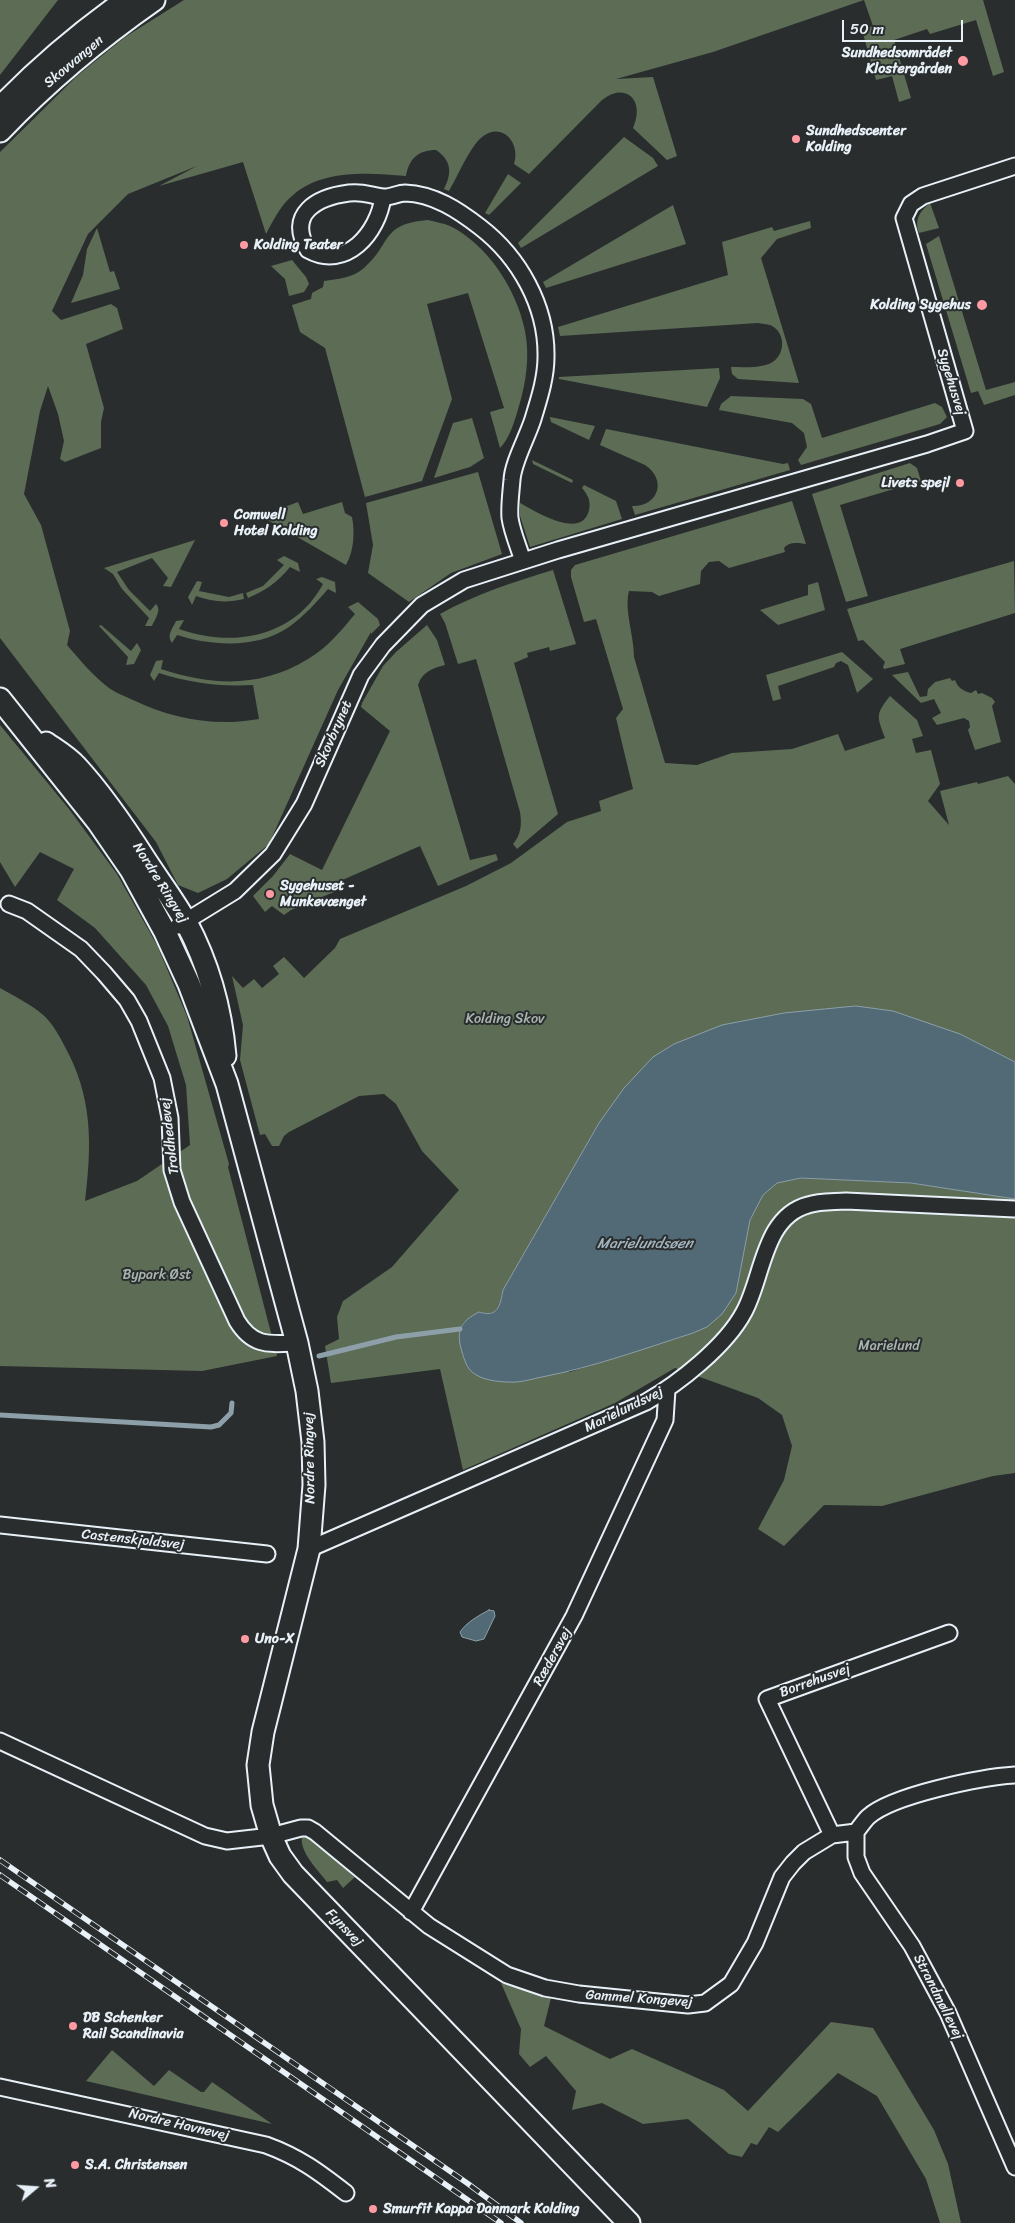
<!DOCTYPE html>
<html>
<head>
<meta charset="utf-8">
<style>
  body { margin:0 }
  #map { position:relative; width:1015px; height:2223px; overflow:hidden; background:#2a2d2e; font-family:Sriracha,sans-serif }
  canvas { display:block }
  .north { position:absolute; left:10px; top:2163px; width:50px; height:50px; -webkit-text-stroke:4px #2a2d2e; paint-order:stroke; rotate:72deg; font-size:14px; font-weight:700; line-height:20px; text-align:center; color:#e8f1f8 }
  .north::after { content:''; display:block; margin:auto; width:18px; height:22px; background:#e8f1f8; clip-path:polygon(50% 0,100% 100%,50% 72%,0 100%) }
  .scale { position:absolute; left:842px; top:20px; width:121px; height:22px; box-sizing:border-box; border:2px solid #e8f1f8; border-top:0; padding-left:6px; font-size:15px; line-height:18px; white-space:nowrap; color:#e8f1f8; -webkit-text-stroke:4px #2a2d2e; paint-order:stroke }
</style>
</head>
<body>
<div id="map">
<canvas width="1015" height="2223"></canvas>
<div class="north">N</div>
<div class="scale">50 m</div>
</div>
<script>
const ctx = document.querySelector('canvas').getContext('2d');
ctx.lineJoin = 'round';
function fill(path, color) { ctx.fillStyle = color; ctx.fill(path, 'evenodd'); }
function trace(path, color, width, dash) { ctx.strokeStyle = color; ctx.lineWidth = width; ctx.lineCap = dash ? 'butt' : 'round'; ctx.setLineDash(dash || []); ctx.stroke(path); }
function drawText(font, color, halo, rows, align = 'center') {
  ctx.font = font + ' Sriracha,sans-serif'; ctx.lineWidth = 4; ctx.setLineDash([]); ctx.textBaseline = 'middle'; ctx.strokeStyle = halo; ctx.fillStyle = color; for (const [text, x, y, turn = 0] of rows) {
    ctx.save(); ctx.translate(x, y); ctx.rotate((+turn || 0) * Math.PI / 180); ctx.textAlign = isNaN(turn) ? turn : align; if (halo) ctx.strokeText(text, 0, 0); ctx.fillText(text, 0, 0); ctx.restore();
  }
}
const green = new Path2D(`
  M0,0H58L0,75Z
  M184,0H983L1004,72L993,76L976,20L930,34L927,29L894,40L911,98L899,102L892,76L876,80L862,30L873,26L864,0L713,52L616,79L653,77L677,156L667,160L633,128C646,99 624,81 601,101L529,174L514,164C521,143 502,121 482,137C469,148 458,176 449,191L444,189C452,173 452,161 436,150C418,150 409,159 406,176C368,173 322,169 292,196C280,206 273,221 266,234L243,162L159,186L197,166L128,194L88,234L52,311L61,320L111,304L117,308L123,329L86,344L104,408L101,422V448L65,462L60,459L64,441L58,414L48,386L40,411L24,494L41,525L70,631L67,645C80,660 93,676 109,688C116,693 125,696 133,700C173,719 215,727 259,719L253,685C220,687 190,683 159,673L154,681L150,675L156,661L163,660L161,669C212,686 261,688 308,659C327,648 341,631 355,614L348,607L358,602L378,619L380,625L371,634V632L338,690L269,844L227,879L198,893L178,885L156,842L0,638V152L77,76L125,37Z
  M624,137L653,158L658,166L521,248L518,243Z
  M508,174L521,183L489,215L485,213Z
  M930,203L939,228L919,233C914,220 920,211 930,203Z
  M673,205L686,244L546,288L543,282Z
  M428,220C435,222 443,223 450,226C488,245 517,290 525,331C530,356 526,383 519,406C515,420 510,438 500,448L490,412L504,408L468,293L427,304L452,399L422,481L365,497L325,348L300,332L292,305L311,299L312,293L323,287L324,281C337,279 353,278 364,268C392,244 380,224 428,220Z
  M810,221L811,228L777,239L761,258L799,383L738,379L732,374L731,367C743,367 764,369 774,361C786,352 785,331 770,325C767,324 762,324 758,323L560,336L558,327L728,275L722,242L772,227L774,231Z
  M97,228L110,272L114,271L120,289L71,303L83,275L87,249Z
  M939,236L986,390L1015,382V395L984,405L978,391L971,393L926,244Z
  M292,260L306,277L309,284L304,292L289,296L285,279L271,266Z
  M719,368L720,378L707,407L559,379V377Z
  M731,396L803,399L811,404L822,438L935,403L942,407L947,417L940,424L801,465L798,460L807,447L804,433L792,423L719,410L721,404Z
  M472,418L484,458L470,467L434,478L453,423Z
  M550,418V417L595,426L589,440L551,422Z
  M606,429L783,464L788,463L790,470L635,515L632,506C659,507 667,479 645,465L600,445Z
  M532,460L573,480L572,483L533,464Z
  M910,463L917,468L921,481L840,505L868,596L846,602L812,494Z
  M478,472L502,554L451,573L409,602L368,573L373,545L366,503Z
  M584,485L616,501L622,519L530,547L520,516V503C535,511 582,541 589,510C591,501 588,495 582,488Z
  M792,501L806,544C798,543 790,541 784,548L785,552L729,568L719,561L709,562L701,571L700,584L659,596L652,592L629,591C624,610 634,635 634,657L665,763L697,765L732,753L792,749L838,734L845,751L885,738C877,716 875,715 890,696L917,720L923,736L912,739L916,753L931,750L940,784L928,801L949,825L940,791L977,782L978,784L1008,776L1015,784V1062L960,1034L599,1123L503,1290C500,1306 498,1318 479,1312L463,1323L459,1331L570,1372L693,1333L736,1293L750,1220L763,1195L777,1183L801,1178L911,1183L1015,1199V1473L993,1476L882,1506L824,1505L784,1546L758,1529L784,1480L792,1446L782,1415L758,1398L675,1368L615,1403L463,1470L440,1369L331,1383L325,1346L339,1339L337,1317L343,1301L392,1267L459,1190L422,1151L396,1104L384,1094L359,1096L289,1132L284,1136L279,1146H272L265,1134L260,1135L240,1060L243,1025L232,976L243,988L254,979L262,988L279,974L273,966L284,957L304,978L335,948L340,939L466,886L511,863L567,822L601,811L599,801L633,789L616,718L623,709L596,619L584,622L571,577V570L575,565Z
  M298,502L303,514L342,502L345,513L352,517C355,532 354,551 346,565L266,519V514Z
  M195,540L171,587L163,586L168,578L152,558L117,572L129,590L150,611L156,604C162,610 155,619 152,626H145L149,618L122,589L113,574L104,568Z
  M284,556L298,563L300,572L290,567C278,582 266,590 248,598L246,593L263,586L284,565L277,560Z
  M1014,561L1015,613L900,649L905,664L884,669L883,667L885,662L863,640L858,641L847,609Z
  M553,570L576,644L550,651L549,647L527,653L528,657L514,663L558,814L517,849L513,844C521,835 522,824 520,812L476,659L458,664L445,623L440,614C476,594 513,582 553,570Z
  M322,577L335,582L336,593L328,589C316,603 304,616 289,627C257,649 212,646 177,635L172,643C166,635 173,628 176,621L184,620L179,629C232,648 294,638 323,584L316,579Z
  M197,581L202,582L199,591L229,597L243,593L244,599C227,603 212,602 196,596L192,605L188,597Z
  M818,582L825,610L778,625L760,610L808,595V585Z
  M101,625L131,651L137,643L141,650L134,664L126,665L128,657L99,626Z
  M427,625L437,640L445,665C433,668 422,672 418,685L470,860L496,854L498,860L438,886L420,846L331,885L334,892L291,910L284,915L272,906L265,912L253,896L273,876L290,854L322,870L390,731L361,707L362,703L383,666L396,652Z
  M842,652L873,679L857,693L848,665L841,661L836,663L834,667L778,686L781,699L773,701L766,675Z
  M908,672L920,697L927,696L928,689L935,682L950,678L952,681L955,680C958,688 963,691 971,693L976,690L978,694L982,693L992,698L995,702L992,706L1001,742L975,750L968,730L970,727L969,721L964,718L937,725L932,718L941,713L934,699L921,703L892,675Z
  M0,725L69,809L117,874L157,945L187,1016L229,1164L228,1167L277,1356L202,1371L0,1366V988C14,996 30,1004 42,1014C51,1021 59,1035 64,1045C93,1097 92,1144 85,1201L137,1181L190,1145L186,1085L168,1026L146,985L95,928L57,900L74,869L40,852L15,887L0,862Z
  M305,1835L355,1877L343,1888L337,1880L327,1882C318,1870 299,1852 302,1836Z
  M501,1983L551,1998L544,2026L610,2059L632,2049L724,2090L748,2111L831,2022L873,2028L934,2130L948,2164L961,2223H940L926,2179L877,2096L838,2073L778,2132L769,2127L757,2145L751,2143L742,2157L729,2154L688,2119L643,2124L602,2103L572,2110L576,2091L546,2056L530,2067L519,2054L521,2029Z
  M112,2050L154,2086L169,2070L201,2092H204L212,2082L272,2124L86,2081Z`);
const water = new Path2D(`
  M856,1006L893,1011L960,1034L1015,1062V1199L911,1183L801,1178L777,1183L763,1195L750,1220L736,1293L722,1314L707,1327L693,1333C643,1349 594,1367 542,1377C532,1379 519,1383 509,1382C498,1382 481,1380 472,1372C467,1368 464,1359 462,1352C456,1332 459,1322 479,1312C498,1318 500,1306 503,1290L599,1123L624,1088L653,1057L674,1044L722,1025L784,1013Z
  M489,1610L494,1611L495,1616L484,1639L476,1641L462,1637L460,1632C467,1622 478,1616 489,1610Z`);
const stream = new Path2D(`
  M319,1356L396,1337L460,1329
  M0,1415L211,1427L219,1425L231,1413L232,1403`);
const street = new Path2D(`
  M383,197C378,233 346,271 308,250C286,214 317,197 349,193C364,191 371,196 383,197C390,198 398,193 405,193C434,194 458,210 480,227C519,257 547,306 546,357C546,378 539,399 533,419C527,438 513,462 512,480C511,492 509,506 510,518C512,532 519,548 523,561
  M9,904L27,911L81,949L104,973L127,1000L139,1021L162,1078L170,1118L172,1170L182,1202L237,1321C253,1347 269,1344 297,1343
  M178,926L235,891L273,854L304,804L361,675L383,645L422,605L464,580L558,550L927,444L965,431L904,218L911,204L923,196L1015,166
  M0,1525L267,1554
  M309,1549L646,1402C679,1383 726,1346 744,1312C763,1278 763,1217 808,1205C820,1201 833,1202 846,1201L1015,1209
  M0,1741L205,1836L227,1841L271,1836L301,1828H308L315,1832L429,1926L507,1975L545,1988L579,1994L688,2005L705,2003L731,1984L755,1943L782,1877L793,1863L804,1852L832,1835L856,1832C860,1827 864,1821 868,1817C892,1795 982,1777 1015,1775
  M856,1832V1857L862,1873L912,1946L948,2013L1015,2167
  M832,1835L767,1699L949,1633
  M411,1912L574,1616L665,1420L667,1390
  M0,2087L266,2145C299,2157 319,2172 346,2193`);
const secondary = new Path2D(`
  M0,108C38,68 81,32 126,0
  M0,131C47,82 98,39 154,0
  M0,699L98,822L131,870L165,932L189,984L227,1084L297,1343L307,1391L313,1442L314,1485L309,1549L263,1732L258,1765L262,1805L271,1836L280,1856L293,1874L629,2223
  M46,743C56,750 68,757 76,766C103,795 125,828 146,861C159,881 174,901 186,922C208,963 221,1010 225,1056`);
const rail = new Path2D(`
  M0,1860L467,2183L521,2223
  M0,1875L501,2223`);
const markers = [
  [963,61,6,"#ff9aa2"],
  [796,139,5,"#ff9aa2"],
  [244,245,5,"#ff9aa2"],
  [982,305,6,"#ff9aa2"],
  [960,483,5,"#ff9aa2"],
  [224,523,5,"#ff9aa2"],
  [270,894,5,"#ff9aa2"],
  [245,1639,5,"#ff9aa2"],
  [73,2026,5,"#ff9aa2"],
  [75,2165,5,"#ff9aa2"],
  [373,2209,5,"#ff9aa2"]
];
const poiNames = [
  ["Sundhedsområdet",952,53,"right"],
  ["Klostergården",952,69,"right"],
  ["Sundhedscenter",806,131],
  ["Kolding",806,147],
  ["Kolding Teater",254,245],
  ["Kolding Sygehus",971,305,"right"],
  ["Livets spejl",950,483,"right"],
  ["Comwell",234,515],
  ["Hotel Kolding",234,531],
  ["Sygehuset -",280,886],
  ["Munkevænget",280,902],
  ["Uno-X",255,1639],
  ["DB Schenker",83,2018],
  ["Rail Scandinavia",83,2034],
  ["S.A. Christensen",85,2165],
  ["Smurfit Kappa Danmark Kolding",383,2209]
];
const streetNames = [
  ["Skovvangen",74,62,-40],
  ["Sygehusvej",951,382,73],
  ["Skovbrynet",334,734,-66],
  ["Nordre Ringvej",160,883,58],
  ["Troldhedevej",170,1136,-97],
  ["Marielundsvej",624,1410,-26],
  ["Nordre Ringvej",310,1458,-91],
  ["Castenskjoldsvej",133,1540,6],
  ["Rædersvej",553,1657,-61],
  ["Borrehusvej",815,1681,-20],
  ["Fynsvej",344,1928,46],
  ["Strandmøllevej",938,1997,63],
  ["Gammel Kongevej",639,1999,4],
  ["Nordre Havnevej",179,2125,13]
];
const parkNames = [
  ["Kolding Skov",505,1019],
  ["Bypark Øst",157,1275],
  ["Marielund",889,1346]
];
const waterNames = [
  ["Marielundsøen",645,1244]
];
fill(green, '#5c6c55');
fill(water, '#516a76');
trace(water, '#8da0aa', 1);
trace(stream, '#8da0aa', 5);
trace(street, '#e8f1f8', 19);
trace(secondary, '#e8f1f8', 25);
trace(street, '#2a2d2e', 15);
trace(secondary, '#2a2d2e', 21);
trace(rail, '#e8f1f8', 5.5);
trace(rail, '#2a2d2e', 4, [11]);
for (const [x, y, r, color] of markers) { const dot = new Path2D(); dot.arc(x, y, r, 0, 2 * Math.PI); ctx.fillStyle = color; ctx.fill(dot); trace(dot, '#2a2d2e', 2); }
drawText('bold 14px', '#e8f1f8', '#2a2d2e', poiNames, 'left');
drawText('14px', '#e8f1f8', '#2a2d2e', streetNames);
drawText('14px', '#a9b5af', '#2a2d2e', parkNames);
drawText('italic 15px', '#a4b4be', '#2a2d2e', waterNames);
</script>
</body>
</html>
